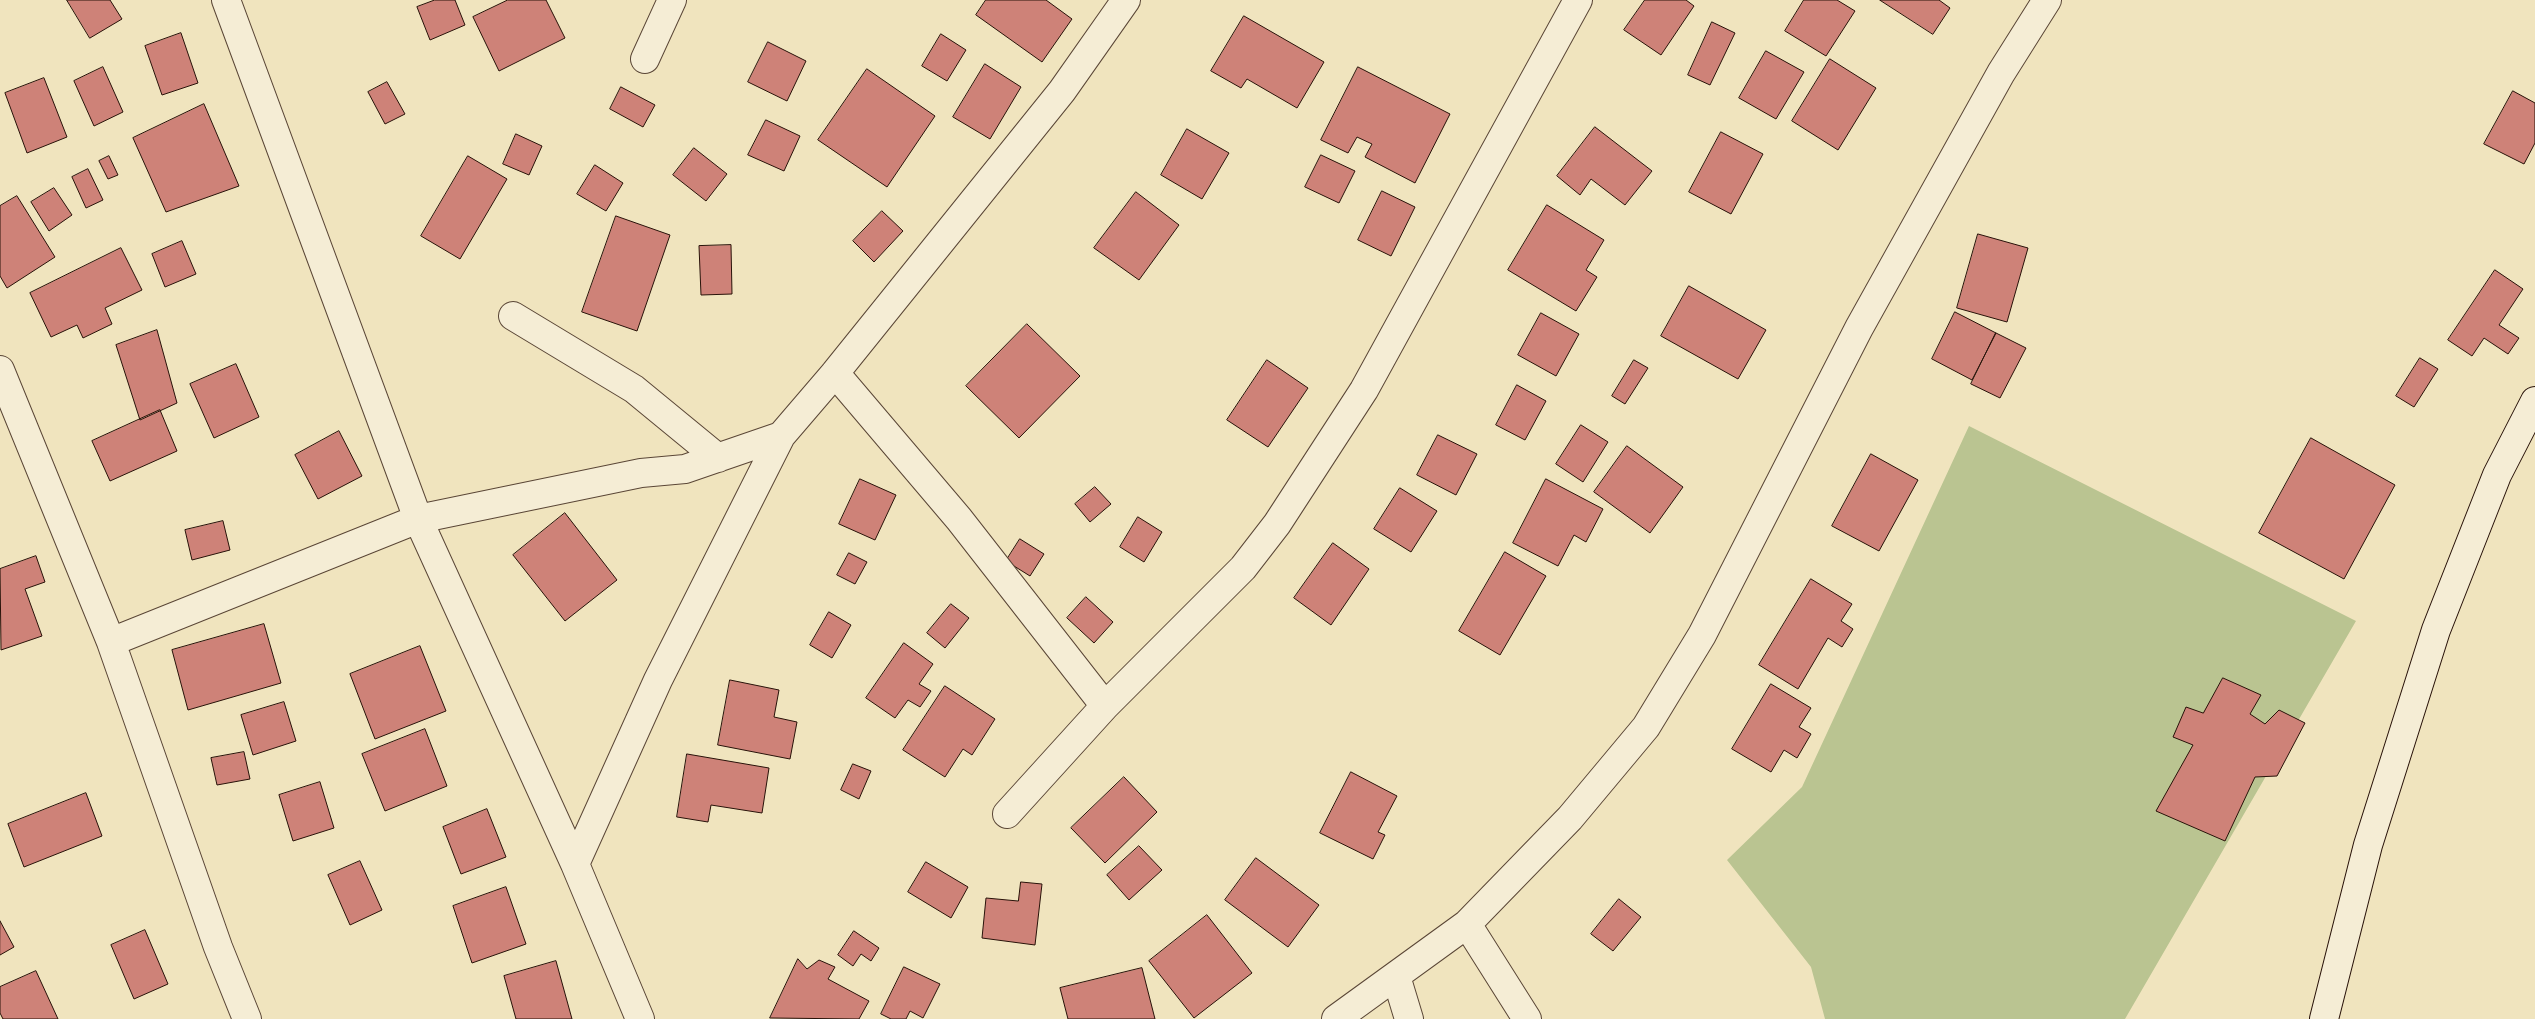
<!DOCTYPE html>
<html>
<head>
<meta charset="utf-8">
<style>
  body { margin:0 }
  canvas { display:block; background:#f0e4be }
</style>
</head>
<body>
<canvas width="2535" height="1019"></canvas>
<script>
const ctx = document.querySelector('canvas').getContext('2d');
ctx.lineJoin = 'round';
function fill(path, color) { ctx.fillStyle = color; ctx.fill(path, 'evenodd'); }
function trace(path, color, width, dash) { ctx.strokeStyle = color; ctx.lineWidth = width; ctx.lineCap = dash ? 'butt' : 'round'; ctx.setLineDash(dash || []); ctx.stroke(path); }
const green = new Path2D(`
  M1969,426L2356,621L2125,1019H1825L1811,967L1727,860L1802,787Z`);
const building = new Path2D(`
  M67,0H110L122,19L90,38Z
  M435,0H455L465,25L430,40L417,7Z
  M508,0H546L565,38L499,71L473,17Z
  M986,0H1046L1072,19L1042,62L976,15Z
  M1645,0H1686L1694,6L1661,55L1624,30Z
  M1804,0H1837L1855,11L1826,56L1785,31Z
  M1880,0H1939L1950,8L1933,34Z
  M1244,16L1324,62L1297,108L1247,79L1241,88L1211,71Z
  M1712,22L1735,33L1710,85L1688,75Z
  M181,33L198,83L162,95L145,46Z
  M941,34L966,50L947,81L922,66Z
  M768,42L806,61L787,101L748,82Z
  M1766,51L1804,72L1776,119L1739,98Z
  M1830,59L1876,88L1838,150L1792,121Z
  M985,64L1021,87L990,139L953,117Z
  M103,67L123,112L94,126L74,81Z
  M1358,67L1450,114L1415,183L1365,157L1372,144L1357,137L1348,153L1321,140Z
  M867,69L935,116L887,187L818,140Z
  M44,78L67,137L27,153L5,93Z
  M387,82L405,114L385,124L368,92Z
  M621,87L655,105L643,127L610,109Z
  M2513,91L2535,103V143L2524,164L2484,144Z
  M204,104L239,186L166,212L133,138Z
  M766,120L800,136L784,171L748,155Z
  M1595,127L1652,171L1625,205L1591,179L1580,195L1557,176Z
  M1187,129L1229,153L1202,199L1161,175Z
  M1721,132L1763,154L1731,214L1689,192Z
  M516,134L542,146L529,175L503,164Z
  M694,148L727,174L706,201L673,175Z
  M1321,155L1355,171L1339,203L1305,187Z
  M109,156L118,175L108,179L99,161Z
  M468,156L507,179L460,259L421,236Z
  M595,165L623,183L606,211L577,194Z
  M88,169L103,200L86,208L72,177Z
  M54,188L72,215L49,231L31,202Z
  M1382,191L1415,207L1391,256L1358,240Z
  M1136,192L1179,225L1139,280L1094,248Z
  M17,196L55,257L7,288L0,276V206Z
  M1547,205L1604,240L1586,270L1597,277L1576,311L1508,270Z
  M882,211L903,231L874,262L853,241Z
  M616,216L670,235L637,331L582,312Z
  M1978,234L2028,248L2007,322L1957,308Z
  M182,241L196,274L165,287L152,254Z
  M731,245L732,294L701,295L699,246Z
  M121,248L142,290L105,308L112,324L83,338L77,325L51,337L30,293Z
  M2495,270L2523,289L2499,325L2519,338L2508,354L2484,338L2472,356L2448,340Z
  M1689,286L1766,330L1738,379L1661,336Z
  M1955,312L1996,333L1972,380L1932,359Z
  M1541,313L1579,334L1556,376L1518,355Z
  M1027,324L1080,376L1019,438L966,386Z
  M157,330L177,403L140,420L116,345Z
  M1996,333L2026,348L2000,398L1971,384Z
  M2420,358L2438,369L2414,407L2396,396Z
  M1267,360L1308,388L1268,447L1227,420Z
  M1634,360L1648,368L1625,404L1612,396Z
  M236,364L259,417L214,438L190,384Z
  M1517,385L1546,401L1525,440L1496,425Z
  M160,410L177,451L110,481L92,441Z
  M1581,425L1608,442L1583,482L1556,464Z
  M339,431L362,476L318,499L295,455Z
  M1438,435L1477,454L1456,495L1417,475Z
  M2311,438L2395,485L2344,579L2259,533Z
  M1627,446L1683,487L1650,533L1594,492Z
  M1871,454L1918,480L1879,551L1832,526Z
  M860,479L896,495L875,540L839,524Z
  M1546,479L1603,509L1586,542L1574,535L1558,566L1513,543Z
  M1095,487L1111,504L1090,522L1075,504Z
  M1400,488L1437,511L1411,552L1374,529Z
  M565,513L617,580L565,621L513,555Z
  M1138,517L1162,532L1144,562L1120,547Z
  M223,521L230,550L192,560L185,530Z
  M1020,539L1044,554L1030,576L1006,561Z
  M1333,543L1369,569L1331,625L1294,598Z
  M1505,552L1546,576L1500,655L1459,631Z
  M849,553L867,562L855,584L837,575Z
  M36,556L45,582L25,589L42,636L1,650L0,569Z
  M1811,579L1852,604L1841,621L1853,629L1842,647L1828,638L1798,689L1759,665Z
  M1086,597L1113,622L1094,643L1067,618Z
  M951,604L969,618L945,648L927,633Z
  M829,612L851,625L832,658L810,645Z
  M264,624L281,683L188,710L172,650Z
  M904,643L933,664L919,684L931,691L920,707L908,700L895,718L866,698Z
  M420,646L446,711L375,739L350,674Z
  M2223,678L2261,695L2250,714L2265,724L2279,710L2305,723L2277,776L2255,777L2225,841L2156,811L2193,745L2173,737L2186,707L2203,713Z
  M730,680L779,690L774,717L797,722L790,759L718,745Z
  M1771,684L1811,708L1799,727L1811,734L1797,758L1784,750L1771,772L1732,749Z
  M945,686L995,719L972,755L963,749L945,777L903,750Z
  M284,702L296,741L253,755L241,715Z
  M425,729L447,786L385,811L362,754Z
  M244,752L250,779L217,785L211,758Z
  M687,754L769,768L762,813L711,805L708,822L677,817Z
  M853,764L871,771L859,799L841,790Z
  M1351,772L1397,796L1378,832L1385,835L1373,859L1320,833Z
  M1124,777L1157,812L1105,863L1071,828Z
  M320,782L334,828L293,841L279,795Z
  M86,793L102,836L24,867L8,824Z
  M487,809L506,857L461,874L443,827Z
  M1139,846L1162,870L1129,900L1107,875Z
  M1256,858L1319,905L1288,947L1225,900Z
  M360,861L382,910L350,925L328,875Z
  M926,862L968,887L951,918L908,892Z
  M1021,882L1042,884L1035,945L982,938L986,898L1018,901Z
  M506,887L526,944L472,963L453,906Z
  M1619,899L1641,917L1613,951L1591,934Z
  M1207,915L1252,973L1194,1018L1149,961Z
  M0,921L14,947L0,955Z
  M145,930L168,984L134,999L111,945Z
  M854,931L879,948L871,961L861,954L853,966L838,955Z
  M798,959L807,969L819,960L835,967L828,979L869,1001L859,1019L770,1018Z
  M556,961L572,1019H516L504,976Z
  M904,967L940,984L923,1018L910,1011L906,1019H891L881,1014Z
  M1142,968L1155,1019H1068L1060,988Z
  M36,971L58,1019H3L0,1013V987Z`);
const street = new Path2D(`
  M226,0L418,519L575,864L640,1019
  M645,59L672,0
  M513,316L634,389L718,458
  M0,370L111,642L218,947L247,1019
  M835,373L959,519L1105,706
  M111,642L418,519L641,473L685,469L781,436
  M1007,814L1105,706L1243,568L1277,524L1364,390L1578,0
  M575,864L658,680L781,436L835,373L1062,91L1126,0
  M1467,924L1527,1019
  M1396,976L1409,1019
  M1336,1019L1467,924L1570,818L1646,727L1702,635L1859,328L2001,73L2047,0`);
const secondary = new Path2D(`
  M2324,1019L2368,845L2436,630L2497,475L2535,401`);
fill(green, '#bac491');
fill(building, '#ce8278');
trace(building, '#281209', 1);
trace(street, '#5a4636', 30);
trace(secondary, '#281209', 30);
trace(street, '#f5edd5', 28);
trace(secondary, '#f5edd5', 28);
</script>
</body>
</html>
